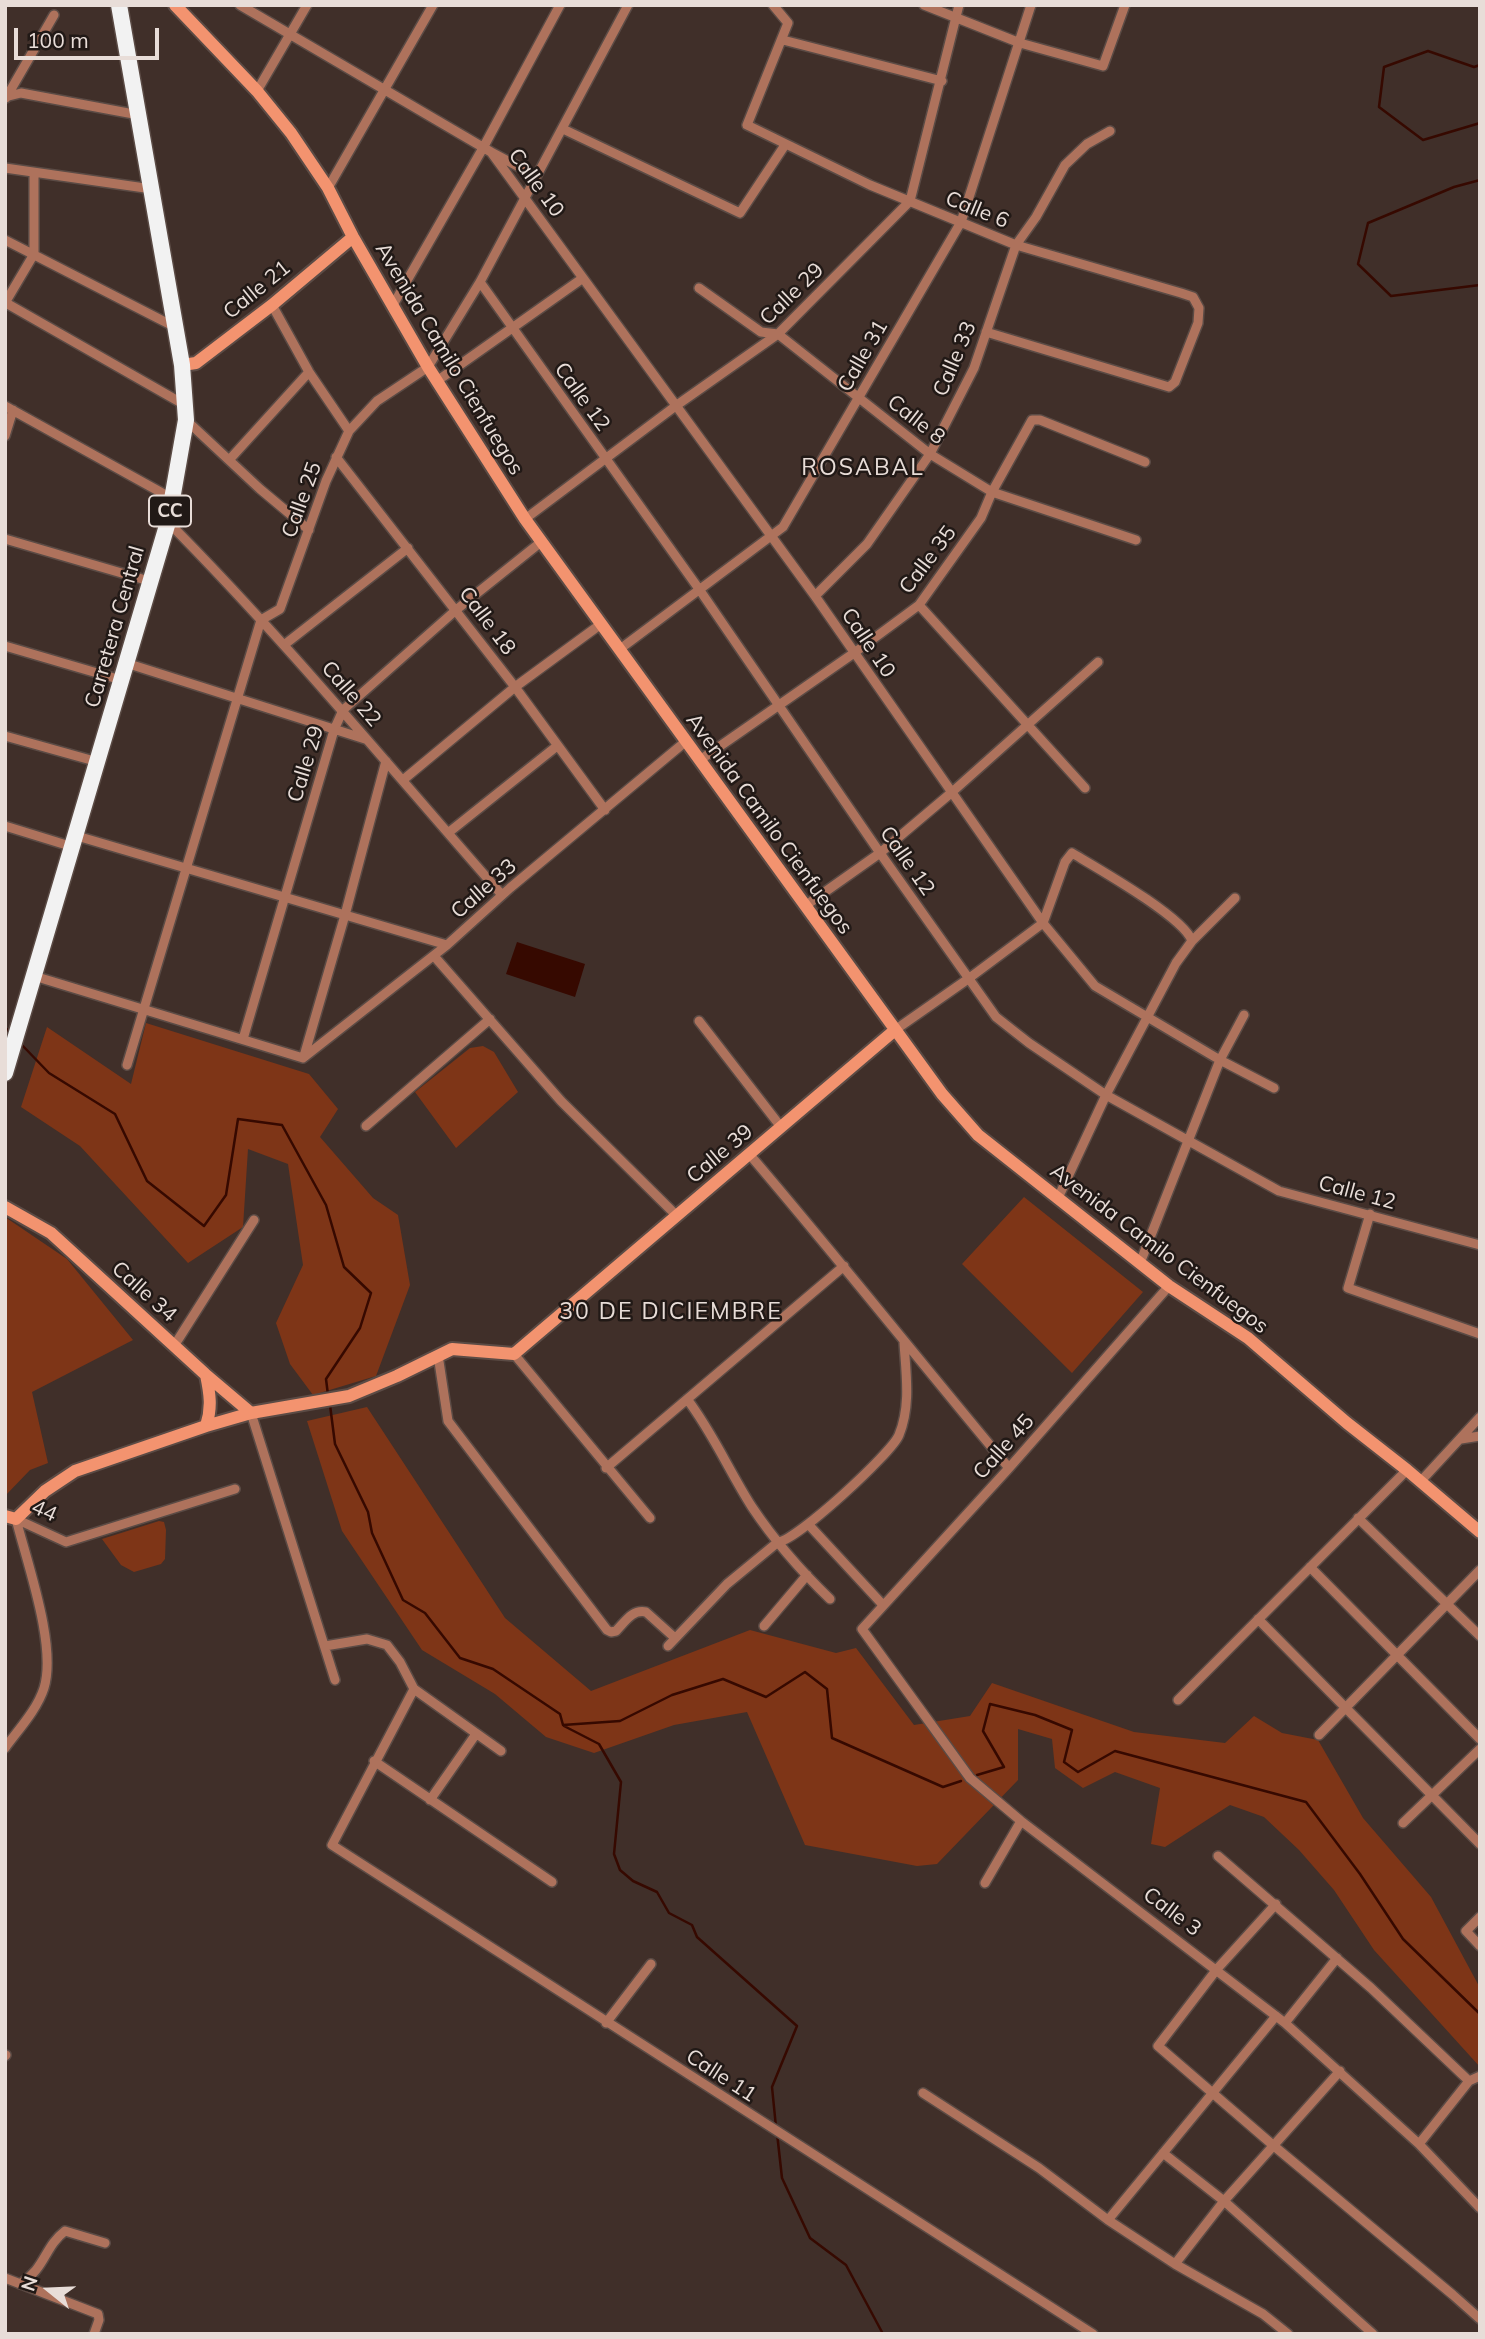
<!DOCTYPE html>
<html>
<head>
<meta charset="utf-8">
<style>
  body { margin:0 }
  #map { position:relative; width:1485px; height:2339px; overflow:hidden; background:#402f29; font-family:Mulish,sans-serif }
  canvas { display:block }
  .frame { position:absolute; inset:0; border:7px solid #e8ddd8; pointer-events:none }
  .north { position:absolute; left:14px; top:2255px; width:70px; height:70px; -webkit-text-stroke:5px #211916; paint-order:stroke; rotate:288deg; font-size:19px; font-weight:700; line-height:28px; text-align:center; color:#e8ddd8 }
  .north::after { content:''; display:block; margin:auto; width:24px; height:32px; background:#e8ddd8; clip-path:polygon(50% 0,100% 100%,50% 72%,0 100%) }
  .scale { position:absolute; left:14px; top:28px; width:145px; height:32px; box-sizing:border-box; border:4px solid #e8ddd8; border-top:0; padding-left:9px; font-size:21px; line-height:24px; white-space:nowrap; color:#e8ddd8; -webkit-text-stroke:5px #211916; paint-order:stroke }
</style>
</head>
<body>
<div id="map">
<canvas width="1485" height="2339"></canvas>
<div class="frame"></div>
<div class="north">N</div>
<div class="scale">100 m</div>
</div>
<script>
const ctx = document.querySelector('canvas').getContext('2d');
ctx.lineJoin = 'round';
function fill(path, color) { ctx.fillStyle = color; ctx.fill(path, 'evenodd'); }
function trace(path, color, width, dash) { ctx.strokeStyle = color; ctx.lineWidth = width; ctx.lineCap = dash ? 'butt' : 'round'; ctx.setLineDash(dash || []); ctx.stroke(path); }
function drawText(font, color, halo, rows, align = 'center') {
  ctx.font = font + ' Mulish,sans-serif'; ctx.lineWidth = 5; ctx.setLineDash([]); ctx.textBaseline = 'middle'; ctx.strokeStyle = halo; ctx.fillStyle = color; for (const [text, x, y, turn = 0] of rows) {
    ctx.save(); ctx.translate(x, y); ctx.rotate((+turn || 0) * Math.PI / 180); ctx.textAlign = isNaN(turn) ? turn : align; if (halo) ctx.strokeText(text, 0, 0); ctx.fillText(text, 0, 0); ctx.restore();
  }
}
const green = new Path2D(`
  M146,1023L309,1074L338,1109L320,1137L373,1198L398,1215L410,1285L376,1376L313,1395L290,1364L276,1323L303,1265L288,1164L248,1149L243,1227L188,1263L80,1146L21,1107L47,1027L131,1084Z
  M483,1046L494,1052L518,1092L456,1148L415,1092L470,1048Z
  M1024,1197L1143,1292L1072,1373L962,1264Z
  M5,1217L67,1259L133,1340L32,1392L48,1463L30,1470L5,1496Z
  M367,1407L505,1618L591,1691L750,1630L836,1653L856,1648L914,1725L970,1716L992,1683L1134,1732L1225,1743L1254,1716L1282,1733L1318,1740L1363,1818L1431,1897L1480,1988V2067L1374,1950L1334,1890L1299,1850L1264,1817L1230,1805L1165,1847L1151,1844L1160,1788L1115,1772L1083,1788L1055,1768L1052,1739L1018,1729V1780L937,1864L917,1866L805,1845L747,1712L674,1725L594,1753L546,1737L495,1694L422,1650L342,1531L307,1421Z
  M159,1521L164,1522L166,1530L165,1559L161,1564L134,1572L121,1565L102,1539Z`);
const water = new Path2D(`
  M517,942L585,964L575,997L506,974Z`);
const stream = new Path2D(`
  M1480,65L1474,67L1428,51L1384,67L1379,107L1423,140L1480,123
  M1480,180L1454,187L1368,223L1358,264L1391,296L1480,285
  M5,1027L11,1034
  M21,1044L49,1073L115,1114L147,1181L204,1226L226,1195L238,1119L282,1125L326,1205L344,1267L371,1293L360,1328L326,1379L328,1395
  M330,1405L335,1444L368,1512L372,1533L403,1600L425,1613L460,1658L493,1669L560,1714L563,1725L620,1721L672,1695L723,1679L766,1697L805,1672L827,1689L832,1738L943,1787L961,1781
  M564,1726L599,1744L621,1782L614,1854L620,1870L633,1881L657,1892L669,1913L692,1925L697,1937L797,2026L772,2087L776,2127
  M977,1775L1004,1767L983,1731L990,1704L1035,1715L1072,1730L1064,1762L1078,1772L1115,1751L1306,1802L1360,1874L1403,1939L1480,2014
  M777,2133L782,2178L810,2238L846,2265L883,2334`);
const street = new Path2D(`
  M240,5L491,152L536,176
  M773,5L788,23L747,125L870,185L1016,245L1181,293L1193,297L1199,308L1198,323L1175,382L1169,387L986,332
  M924,5L1020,43L1103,66L1125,5
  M783,40L942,81
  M257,91L307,5
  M5,97L21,93L139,115
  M6,98L54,15
  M563,129L740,213L785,145
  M491,152L815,596L1043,923L1095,986L1220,1060L1274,1088
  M5,168L152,189
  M328,188L433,5
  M5,240L175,327
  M480,282L699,589L880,853L996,1017L1029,1043L1106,1095L1279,1191L1480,1245
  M699,288L761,332L778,334L930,454L992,492L1136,540
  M5,303L34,254V173
  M6,303L185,405
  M272,305L309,372L349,431
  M393,305L483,148L560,5
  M437,381L583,278
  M5,406L173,499
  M186,420L260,489L309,530
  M5,436L13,410
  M336,457L515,687L605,810
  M230,459L309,372
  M525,519L677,405L778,334L910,201L959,5
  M168,522C286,641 392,770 502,895
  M5,539L149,581
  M815,596L867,544L930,454L974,368L1016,245L1036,217L1065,165L1087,144L1110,131
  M919,605L1085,788
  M284,645L408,548
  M5,646L121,680
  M620,649L783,527L961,222L1031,5
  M126,663L365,739
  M5,736L98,762
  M700,760L854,653L919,605L981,518L992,492L1032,420H1040L1145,462
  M403,780L515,687L601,624
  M5,826L73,847
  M448,833L557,746
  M77,836L447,945
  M805,906L880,853L951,793L1098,662
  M434,956L561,1101L676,1215
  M34,976L303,1058
  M699,1021L781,1127
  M895,1030L968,979L1043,923L1065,862L1072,853C1097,868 1184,917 1192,941
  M243,1039L334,730L343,710L456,610L541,542
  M304,1056L345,915L386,761
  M303,1058L447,945L510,888L685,742
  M127,1065L261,620L280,609L326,481L349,431L377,401L428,367L480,282L628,5
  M366,1126L490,1019
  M750,1155C838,1258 922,1364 1009,1468
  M1058,1198L1106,1095L1176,963L1192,941L1235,898
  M1370,1214L1348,1288L1480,1334
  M1140,1263L1220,1060L1244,1015
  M1169,1286L1009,1468L862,1629L970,1778L1021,1821L1285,2023L1419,2144L1480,2208
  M174,1346L254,1220
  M514,1354L650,1518
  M438,1355L448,1421L607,1630L611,1632L616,1631C625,1622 632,1609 646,1612L675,1638
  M687,1399C713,1433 729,1471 752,1507C774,1540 801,1571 830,1599
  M251,1413L335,1680
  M1461,1439L1480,1436
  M606,1468L844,1266
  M1420,1482L1480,1417
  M1358,1518L1480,1636
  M16,1519L66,1542L235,1489
  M809,1525L883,1605
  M1310,1567L1480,1739
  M1258,1619L1480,1844
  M764,1626L807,1575
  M325,1646L367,1639L387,1645L400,1662L414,1689L501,1751
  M668,1646L727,1584L778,1542C796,1541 892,1453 899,1435C911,1406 906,1374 904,1343
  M414,1689L332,1845L1093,2334
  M1178,1700L1407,1470
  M1319,1735L1480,1570
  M5,1748C18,1730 37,1710 44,1688C57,1646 27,1563 16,1519
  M374,1761L552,1882
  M430,1800L476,1734
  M1403,1823L1480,1749
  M1218,1856L1371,1988L1469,2081
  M985,1883L1021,1821
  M1276,1904L1217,1969L1158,2046L1274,2146L1453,2295L1480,2319
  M1480,1917L1466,1931L1480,1946
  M606,2023L651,1964
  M1285,2023L1337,1958
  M5,2056L6,2055
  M923,2093L1039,2168L1108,2220L1175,2264L1263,2314L1288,2334
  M1419,2144L1469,2081L1480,2076
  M1163,2153L1224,2201L1373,2334
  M1108,2220L1276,2016
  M1175,2264L1224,2201L1340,2071
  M5,2278L98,2314L99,2320L94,2334
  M20,2284C46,2268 44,2247 65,2231L105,2243`);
const secondary = new Path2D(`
  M175,5L257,91L291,133L328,188L353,237L428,367L525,519L942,1094L978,1135L1169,1286L1248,1338L1347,1423L1407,1470L1480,1532
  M182,365L196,363L272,305L353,237
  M5,1207L51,1233L205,1374L251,1413
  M206,1375C210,1394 212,1408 206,1426
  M5,1516L16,1519L45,1491L75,1471L206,1426L251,1413L349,1396L397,1376L452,1349L514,1354L895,1030`);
const highway = new Path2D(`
  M5,1073L168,522L186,420L182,365L119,5`);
const shields = [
  [170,511,42]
];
const shieldNames = [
  ["CC",170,511]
];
const streetNames = [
  ["Calle 10",536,183,54],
  ["Calle 6",977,210,22],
  ["Calle 21",257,290,-39],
  ["Calle 29",792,294,-44],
  ["Calle 31",863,356,-60],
  ["Avenida Camilo Cienfuegos",449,359,59],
  ["Calle 33",955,359,-67],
  ["Calle 12",582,397,54],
  ["Calle 8",916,420,38],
  ["Calle 25",302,500,-70],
  ["Calle 35",928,560,-53],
  ["Calle 18",487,621,53],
  ["Carretera Central",115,627,-74],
  ["Calle 10",868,643,56],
  ["Calle 22",351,694,49],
  ["Calle 29",306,764,-73],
  ["Avenida Camilo Cienfuegos",769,824,54],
  ["Calle 12",907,861,55],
  ["Calle 33",484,889,-41],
  ["Calle 39",720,1154,-40],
  ["Calle 12",1357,1193,15],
  ["Avenida Camilo Cienfuegos",1159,1249,37],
  ["Calle 34",144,1292,42],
  ["Calle 45",1004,1447,-48],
  ["44",44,1511,24],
  ["Calle 3",1172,1912,37],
  ["Calle 11",721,2076,33]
];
const neighbourhoodNames = [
  ["ROSABAL",863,468],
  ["30 DE DICIEMBRE",671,1312]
];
fill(green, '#7e3517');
fill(water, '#360900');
trace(stream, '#360900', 2.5);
trace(street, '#5b4b45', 12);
trace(secondary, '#5b4b45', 16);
trace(highway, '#5b4b45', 19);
trace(street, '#ae725c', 9);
trace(secondary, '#f3936f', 12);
trace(highway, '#f2f2f2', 16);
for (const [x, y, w] of shields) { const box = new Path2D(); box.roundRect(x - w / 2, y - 15.5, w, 31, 5); ctx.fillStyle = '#211916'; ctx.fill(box); trace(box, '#e8ddd8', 2); }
drawText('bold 19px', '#e8ddd8', null, shieldNames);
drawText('21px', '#e8ddd8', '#211916', streetNames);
ctx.letterSpacing = '2px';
drawText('23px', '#e8ddd8', '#211916', neighbourhoodNames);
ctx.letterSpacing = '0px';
</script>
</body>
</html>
